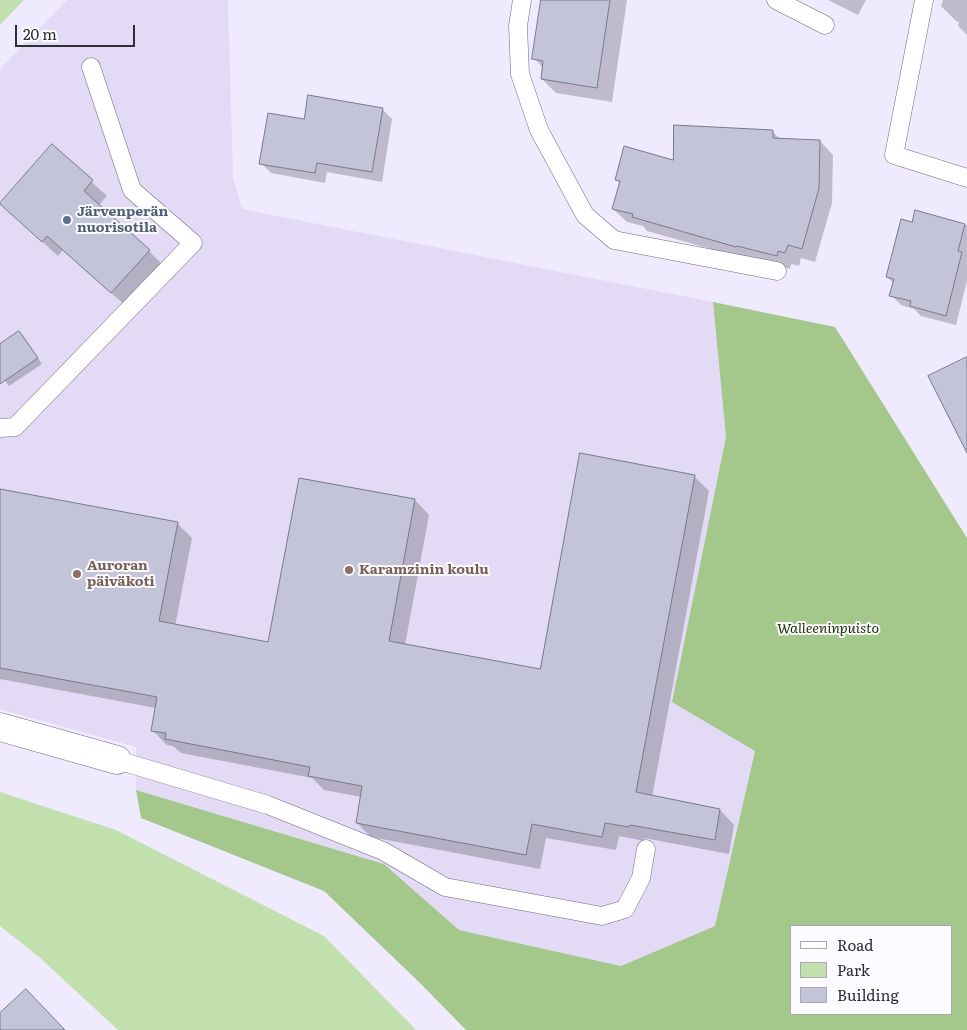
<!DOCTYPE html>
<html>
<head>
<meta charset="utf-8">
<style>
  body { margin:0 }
  #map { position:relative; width:967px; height:1030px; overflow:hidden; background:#f0eaff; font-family:Literata,serif }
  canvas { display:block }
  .legend { position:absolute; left:790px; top:925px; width:162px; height:90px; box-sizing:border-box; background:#fcfbff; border:1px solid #aaa9ae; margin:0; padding:6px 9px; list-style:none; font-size:15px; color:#302d35 }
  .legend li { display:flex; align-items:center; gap:10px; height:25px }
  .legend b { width:25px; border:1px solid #aaa9ae }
  .scale { position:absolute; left:15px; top:25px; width:120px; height:22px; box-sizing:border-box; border:2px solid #302d35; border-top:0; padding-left:6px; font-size:15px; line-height:18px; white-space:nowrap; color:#302d35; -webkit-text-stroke:4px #fcfbff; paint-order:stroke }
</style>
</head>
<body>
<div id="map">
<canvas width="967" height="1030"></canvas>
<ul class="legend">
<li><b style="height:6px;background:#fff"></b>Road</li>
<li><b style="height:14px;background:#c2e0ad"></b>Park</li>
<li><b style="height:14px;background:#c3c4d8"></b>Building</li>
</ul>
<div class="scale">20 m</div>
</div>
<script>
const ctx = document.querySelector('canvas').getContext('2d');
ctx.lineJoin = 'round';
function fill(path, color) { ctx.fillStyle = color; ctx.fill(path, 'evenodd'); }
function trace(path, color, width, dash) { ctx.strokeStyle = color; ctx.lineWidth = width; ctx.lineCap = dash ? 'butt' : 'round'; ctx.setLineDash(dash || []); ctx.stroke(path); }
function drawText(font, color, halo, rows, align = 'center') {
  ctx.font = font + ' Literata,serif'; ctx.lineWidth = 4; ctx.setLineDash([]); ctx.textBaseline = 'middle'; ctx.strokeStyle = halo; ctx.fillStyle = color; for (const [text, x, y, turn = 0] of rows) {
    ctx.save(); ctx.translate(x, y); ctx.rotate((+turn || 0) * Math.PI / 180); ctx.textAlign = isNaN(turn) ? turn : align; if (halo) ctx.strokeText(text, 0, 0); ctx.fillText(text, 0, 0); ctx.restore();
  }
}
const built = new Path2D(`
  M67,0H228L233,177L242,209L713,302L726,437L672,702L755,750L715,926L621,966L459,930L384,864L136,790V747L0,709V69Z`);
const green = new Path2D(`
  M0,0H24L0,25Z
  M0,792L116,830L324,936L416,1030H118L39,957L0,926Z`);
const forest = new Path2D(`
  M713,302L835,327L967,538V1030H466L420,983L324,891L141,818L136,790L384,864L459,930L621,966L715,926L755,751L672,702L726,437ZM791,926H951V1014H791Z`);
const shadow = new Path2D(`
  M543,0H627L612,102L556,93L542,79L543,68L534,58Z
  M828,0H866L858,15Z
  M943,0H967V35L958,26L959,22L956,21L941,6Z
  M382,109L392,119L382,182L327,172L325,183L271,173L261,163L305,120Z
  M772,131L781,140L820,141L833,155L832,203L815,262L801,258L799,266L791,264L790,269L750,258V260L647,231L643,226L627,222L613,209L620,184L616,179Z
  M52,146L107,196L98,206L149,251L163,265L126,306L63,250L58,256L1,204Z
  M916,212L967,225V281L956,325L921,316L914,309L901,305L891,295L894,284L887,277L913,223Z
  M19,332L24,337L42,364L9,386L0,374V345Z
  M695,477L709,491L652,797L720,810L734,825L729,854L644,838V841L619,836L616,850L546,838L540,869L371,837L357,823L362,797L324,790L312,778L181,753L173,746L167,745L152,730L156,708L0,679V491L177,523L192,538L175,626L269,643L415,500L429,515L405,645L541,670Z`);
const building = new Path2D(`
  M541,0H610L597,88L541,79L543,61L532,59Z
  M308,95L383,108L372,172L317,163L315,173L259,164L268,113L304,119Z
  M674,125L773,130V138L820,140L819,188L802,249L788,245L785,253L778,251L777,256L737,246L736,247L632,217L633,214L612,209L620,181L615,180L624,146L673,160Z
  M52,144L93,180L84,191L150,250L111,293L47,236L42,242L0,204V203Z
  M915,210L965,224L958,251L962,252L946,316L910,306L911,301L889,296L894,279L886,277L901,219L912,222Z
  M19,331L38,358L0,384V344Z
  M967,357V453L928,376Z
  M580,453L695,475L636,792L720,809L715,840L630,825L629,827L605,823L602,837L532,824L526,855L356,823L362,786L308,776L310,767L165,739L166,733L151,731L157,697L0,668V489L178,522L159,621L268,642L299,478L415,499L389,641L540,669Z
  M26,989L65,1030H0V1013Z`);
const service = new Path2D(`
  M522,0L518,26L520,74L539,130L585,215L614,240L777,271
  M776,0L825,25
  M924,0L894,155L967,178
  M0,428L15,427L193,243L132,190L91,67
  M117,760L268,805L383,851L445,887L602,916L625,909L641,878L646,849`);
const minor = new Path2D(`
  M0,727L117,760`);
const markers = [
  [67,220,5,"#5c6f8a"],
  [349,570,5,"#8d6e63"],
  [77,574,5,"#8d6e63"]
];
const serviceNames = [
  ["Järvenperän",77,212],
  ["nuorisotila",77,228]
];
const educationNames = [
  ["Auroran",87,566],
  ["päiväkoti",87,582],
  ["Karamzinin koulu",359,570]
];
const parkNames = [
  ["Walleeninpuisto",828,629]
];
fill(built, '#e3dbf6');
fill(green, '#c2e0ad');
fill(forest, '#a4c78b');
fill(shadow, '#0003');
fill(building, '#c3c4d8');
trace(building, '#79798c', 1);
trace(service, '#6e697b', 19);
trace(minor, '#6e697b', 29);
trace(service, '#fff', 18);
trace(minor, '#fff', 28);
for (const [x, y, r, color] of markers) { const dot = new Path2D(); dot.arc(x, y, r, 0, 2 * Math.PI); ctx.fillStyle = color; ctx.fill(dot); trace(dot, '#fcfbff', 2); }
drawText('bold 14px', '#4e5e75', '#fcfbff', serviceNames, 'left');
drawText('bold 14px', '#785e54', '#fcfbff', educationNames, 'left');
drawText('italic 14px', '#1b3105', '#fcfbff', parkNames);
</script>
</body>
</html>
